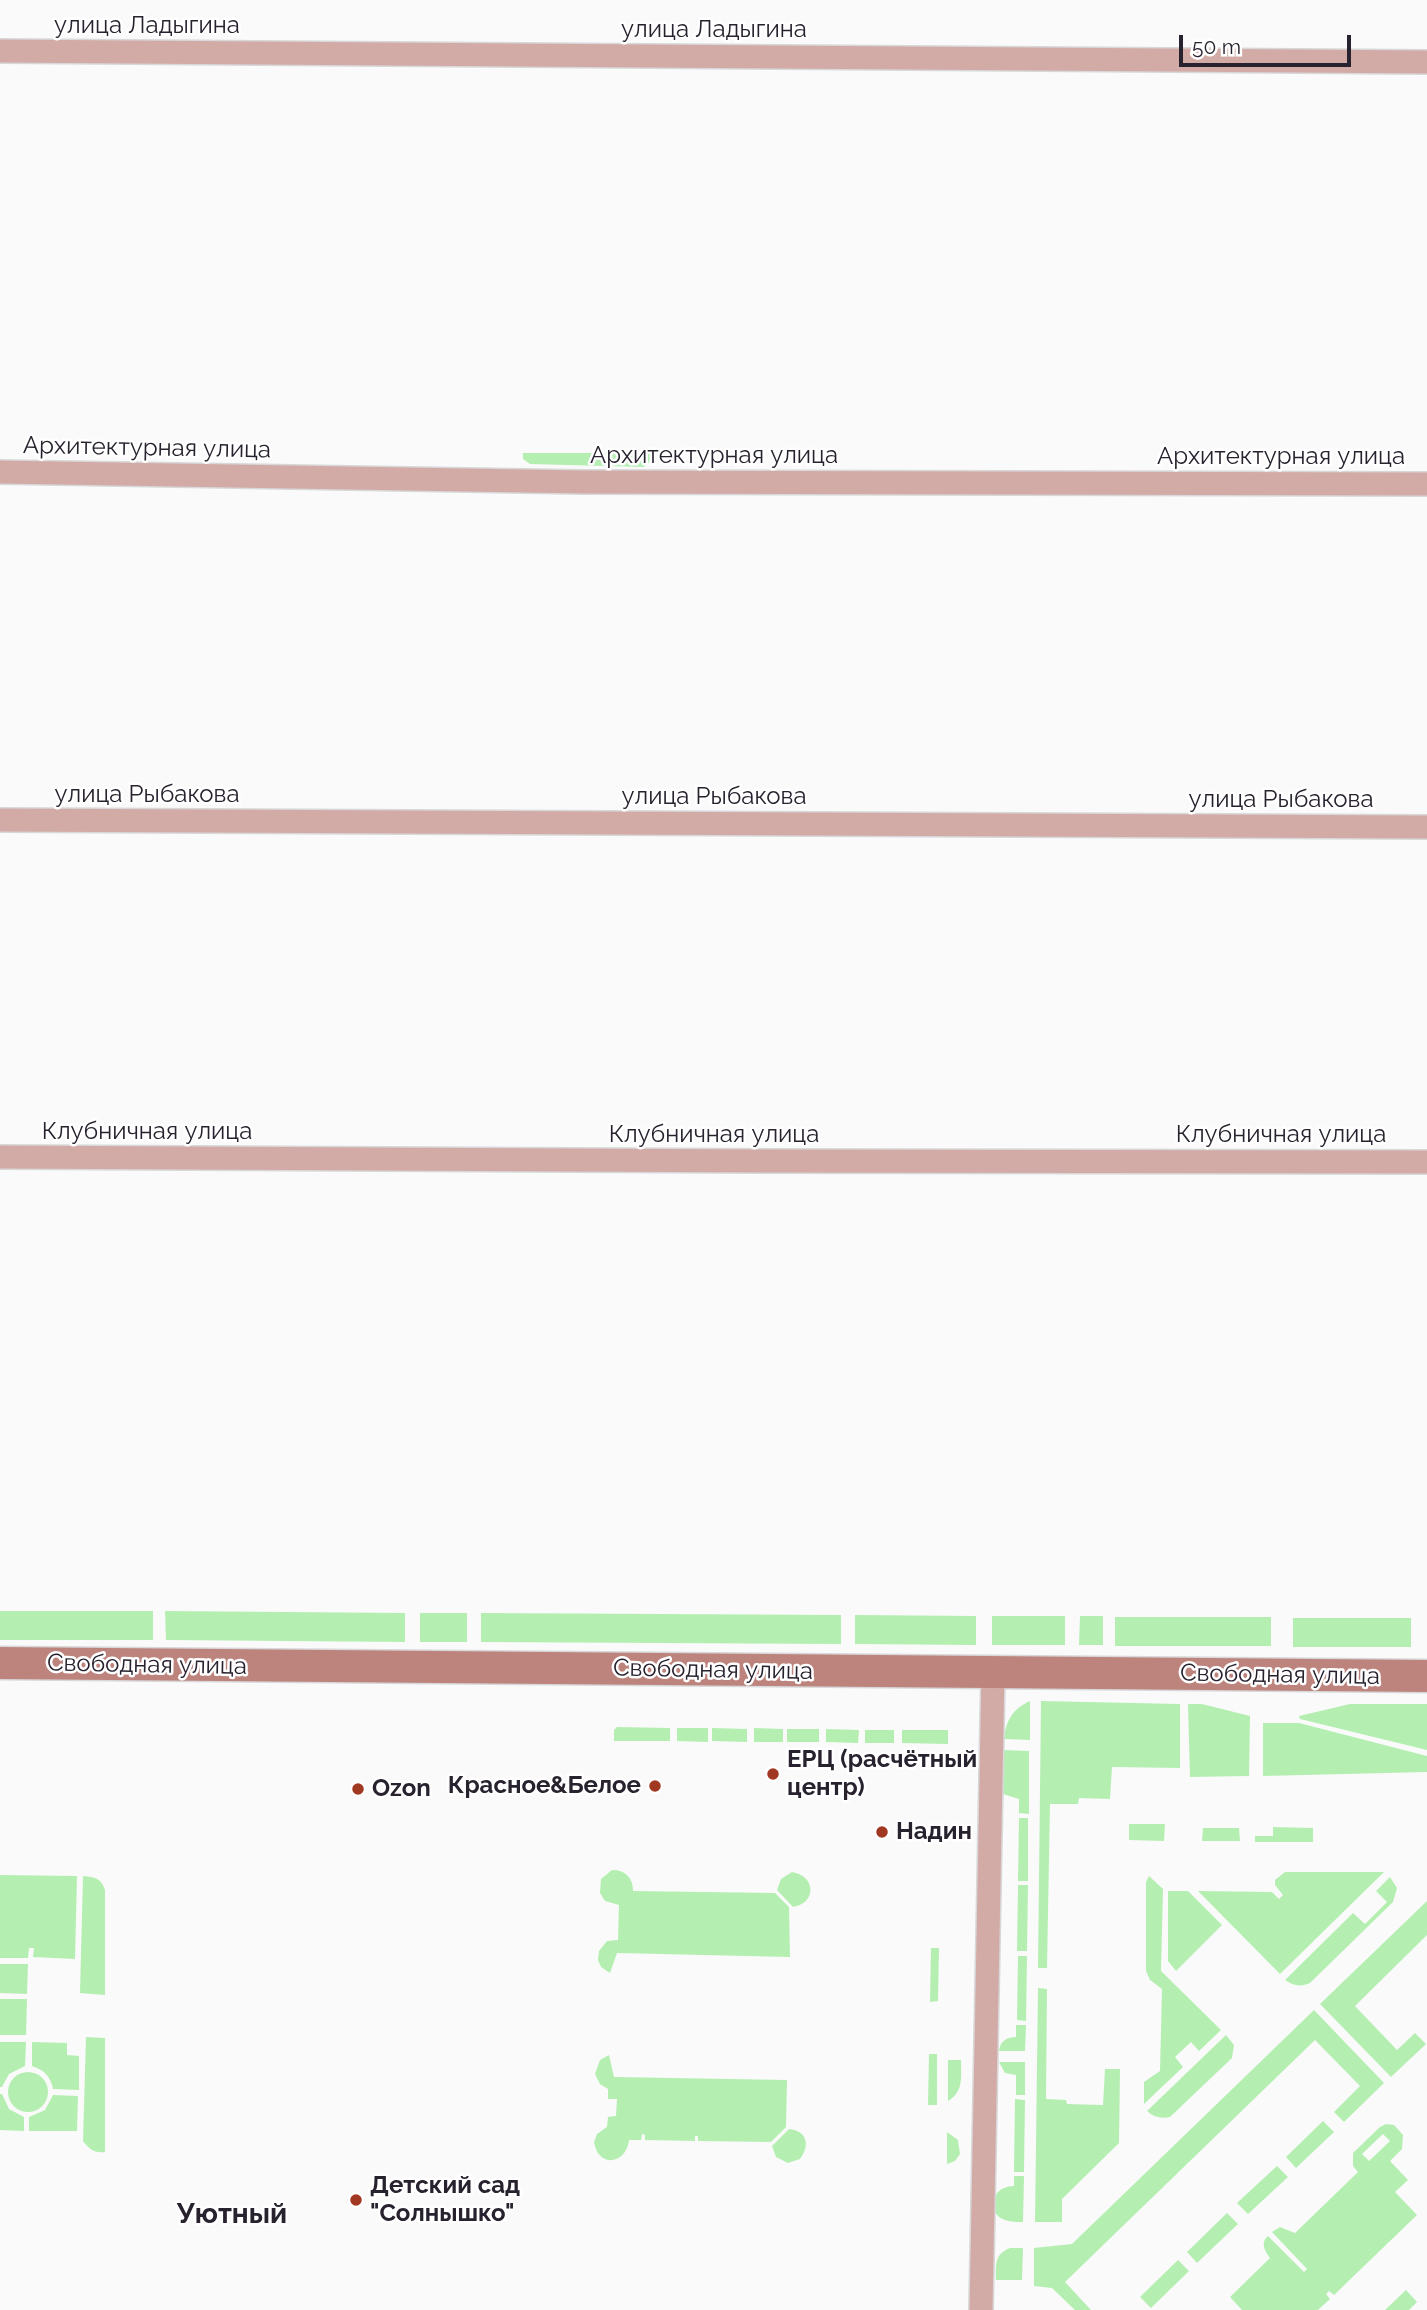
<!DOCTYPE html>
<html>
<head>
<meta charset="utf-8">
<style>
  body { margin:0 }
  #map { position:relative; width:1427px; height:2310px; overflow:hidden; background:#fafafa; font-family:Raleway,sans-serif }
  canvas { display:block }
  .scale { position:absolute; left:1179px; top:35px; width:172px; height:32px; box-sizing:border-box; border:4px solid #28222e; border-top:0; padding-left:9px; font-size:21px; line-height:24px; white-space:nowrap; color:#28222e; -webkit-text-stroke:5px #fff; paint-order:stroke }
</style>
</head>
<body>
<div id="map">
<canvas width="1427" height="2310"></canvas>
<div class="scale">50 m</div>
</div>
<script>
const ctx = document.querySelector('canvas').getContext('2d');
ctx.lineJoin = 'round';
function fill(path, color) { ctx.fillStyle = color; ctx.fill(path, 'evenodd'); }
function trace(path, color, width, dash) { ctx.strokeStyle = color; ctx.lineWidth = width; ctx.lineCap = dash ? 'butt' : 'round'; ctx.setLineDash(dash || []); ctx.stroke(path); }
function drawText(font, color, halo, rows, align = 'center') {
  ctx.font = font + ' Raleway,sans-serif'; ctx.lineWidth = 5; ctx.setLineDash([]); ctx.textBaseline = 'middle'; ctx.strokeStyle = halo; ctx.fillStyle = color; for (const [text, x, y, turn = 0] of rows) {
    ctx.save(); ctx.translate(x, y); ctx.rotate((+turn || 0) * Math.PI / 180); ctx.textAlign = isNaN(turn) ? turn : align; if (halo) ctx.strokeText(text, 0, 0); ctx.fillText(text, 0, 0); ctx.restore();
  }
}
const green = new Path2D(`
  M523,453H651V460L644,467L530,464L523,459Z
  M0,1611H153V1640H0Z
  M165,1611L405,1613V1642L166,1640Z
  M420,1613H467V1642H420Z
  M481,1613L841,1615V1644L481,1642Z
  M855,1615L976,1616V1645L855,1644Z
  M992,1616H1065V1645H992Z
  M1080,1616H1103V1645H1079Z
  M1115,1617H1271V1646H1115Z
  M1293,1618H1411V1647H1293Z
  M1030,1701V1740L1004,1739C1006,1721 1012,1709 1030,1701Z
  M1041,1701L1180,1704V1768L1112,1767L1110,1799L1079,1798L1078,1804H1050L1047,1968H1038Z
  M1188,1704H1202L1250,1716L1249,1776L1190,1777Z
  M1350,1704H1427V1750L1300,1719L1299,1716Z
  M1263,1723H1299L1427,1756V1772L1263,1776Z
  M617,1727L670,1728V1741H614V1730Z
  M677,1728H708V1742L677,1741Z
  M712,1728L747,1729V1742L712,1741Z
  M754,1728L783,1729V1742H754Z
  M787,1729H819V1742H787Z
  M826,1729L859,1730L858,1743L826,1742Z
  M865,1730H894V1743H865Z
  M902,1730H948V1744L902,1743Z
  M1003,1750L1029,1751V1814L1019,1813V1799L1003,1794Z
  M1019,1818H1028V1881H1018Z
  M1129,1824H1165L1164,1841L1129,1840Z
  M1273,1827L1313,1828V1842H1255V1836H1273Z
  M1203,1828H1239L1240,1841H1202Z
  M612,1870C626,1870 633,1878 633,1891L775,1893L789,1907L790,1957L617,1953L610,1973L601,1967L598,1960L599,1951L607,1941L618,1940L619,1905L605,1901L600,1893L601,1879Z
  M792,1872C816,1876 817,1903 793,1907L777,1890L781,1879Z
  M1285,1872H1384L1280,1974L1198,1891L1272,1892L1279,1899L1283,1895L1275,1885V1880Z
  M0,1875L77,1876L75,1959L33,1957L34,1948H29L28,1958H0Z
  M83,1876C95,1877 101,1878 105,1890V1995L80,1993Z
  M1149,1876L1163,1889L1161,1971L1221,2030L1199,2051L1191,2042L1175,2057L1183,2067L1144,2104V2082L1160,2071L1162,1989L1150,1980L1146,1971V1882Z
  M1390,1877L1397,1888L1393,1902L1310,1983C1301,1987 1293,1986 1285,1980L1353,1913L1365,1924L1387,1902L1376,1891Z
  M1018,1885H1028L1027,1951H1017Z
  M1168,1891H1188L1222,1925L1176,1971L1168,1961Z
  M1427,1901V1935L1355,2006L1397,2050L1415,2033L1426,2044L1391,2077L1320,2004Z
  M931,1948H939L938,2001L930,2002Z
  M1018,1956H1027L1026,2021L1017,2020Z
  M0,1964H28L27,1994L0,1993Z
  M1038,1988L1047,1989L1046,2099L1066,2100L1067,2104L1103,2105L1105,2069H1120L1119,2143L1062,2199V2222H1035Z
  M0,1999H27L26,2035H0Z
  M1314,2010L1384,2083L1344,2122L1334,2112L1360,2086L1315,2040L1065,2282L1091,2310H1075L1052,2288L1034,2286V2248L1072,2244Z
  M1016,2025H1026L1025,2051H999C1000,2041 1007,2037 1016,2037Z
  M1226,2035L1234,2045L1232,2058L1170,2117C1161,2119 1153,2117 1147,2111Z
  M86,2037L105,2038V2152C94,2153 90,2150 83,2141Z
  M0,2042H26L25,2066L9,2074L2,2087H0Z
  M32,2042L67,2043V2055L79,2056V2090L53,2089C51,2077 44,2070 32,2066Z
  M929,2054H937V2105H928Z
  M609,2055L614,2077L787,2080L786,2127L771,2142L698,2141V2136H695V2141L645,2140V2135L642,2134L641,2140H629C626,2165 598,2168 594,2142L597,2134L607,2127L608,2117L616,2116L617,2099H608V2089L600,2084L595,2074L600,2060Z
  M948,2060H961C961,2076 964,2092 948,2101Z
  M999,2062H1025V2095H1016V2075L1005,2073Z
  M8 2092a20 20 0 1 1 40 0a20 20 0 1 1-40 0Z
  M0,2094H2L9,2109L24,2117V2131L0,2130Z
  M53,2095L78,2096L77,2131H29V2117L45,2110Z
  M1015,2099L1025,2100L1024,2172H1014Z
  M1323,2121L1334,2132L1296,2168L1286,2157Z
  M1386,2124L1394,2125L1403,2135L1402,2149L1390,2161L1408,2180L1395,2192L1417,2215L1334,2295L1329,2291L1326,2294L1330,2299L1318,2310H1242L1230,2297L1270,2258C1265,2251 1260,2243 1268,2236L1304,2272L1307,2269L1272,2232L1280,2227L1295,2233L1358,2172L1353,2166V2153L1380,2127ZM1383,2134L1390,2141L1369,2161L1362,2154Z
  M789,2129C808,2131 810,2146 800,2159L788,2163L776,2157L772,2146Z
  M947,2132L958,2140L960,2154L955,2161L947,2164Z
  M1277,2166L1288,2177L1248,2214L1237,2203Z
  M1014,2176H1024L1023,2222C1017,2222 1011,2222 1005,2220C985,2213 991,2186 1014,2186Z
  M1227,2213L1238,2224L1197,2263L1187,2252Z
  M1010,2248H1023L1022,2280H996C996,2265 994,2254 1010,2248Z
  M1178,2260L1189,2271L1151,2308L1140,2297Z
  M1406,2290L1417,2302L1409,2310H1385Z`);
const minor = new Path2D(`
  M0,51L1427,62
  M0,472L583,482L1427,484
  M0,820L1427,827
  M0,1157L763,1161L1427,1162
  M981,2310L993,1672`);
const secondary = new Path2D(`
  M0,1663L1427,1676`);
const markers = [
  [773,1774,7,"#a13821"],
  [655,1786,7,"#a13821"],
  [358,1789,7,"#a13821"],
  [882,1832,7,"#a13821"],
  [356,2200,7,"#a13821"]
];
const streetNames = [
  ["улица Ладыгина",147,26],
  ["улица Ладыгина",714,30],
  ["Архитектурная улица",147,448,1],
  ["Архитектурная улица",714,456],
  ["Архитектурная улица",1281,457],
  ["улица Рыбакова",147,795],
  ["улица Рыбакова",714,797],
  ["улица Рыбакова",1281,800],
  ["Клубничная улица",147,1132],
  ["Клубничная улица",714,1135],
  ["Клубничная улица",1281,1135],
  ["Свободная улица",147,1665,1],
  ["Свободная улица",713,1670,1],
  ["Свободная улица",1280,1675,1]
];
const poiNames = [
  ["ЕРЦ (расчётный",787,1760],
  ["центр)",787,1788],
  ["Красное&Белое",641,1786,"right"],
  ["Ozon",372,1789],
  ["Надин",896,1832],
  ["Детский сад",370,2186],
  ["\"Солнышко\"",370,2214]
];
const quarterNames = [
  ["Уютный",232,2215]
];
fill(green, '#b4efb1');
trace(minor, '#d8d7d9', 26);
trace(secondary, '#d8d7d9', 35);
trace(minor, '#d3aba6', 23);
trace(secondary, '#bd847d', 32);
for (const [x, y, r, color] of markers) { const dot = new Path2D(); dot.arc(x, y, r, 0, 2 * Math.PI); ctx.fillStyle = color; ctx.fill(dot); trace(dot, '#fff', 2.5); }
drawText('24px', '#28222e', '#fff', streetNames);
drawText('bold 24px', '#28222e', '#fff', poiNames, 'left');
drawText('bold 28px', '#28222e', '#fff', quarterNames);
</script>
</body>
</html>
